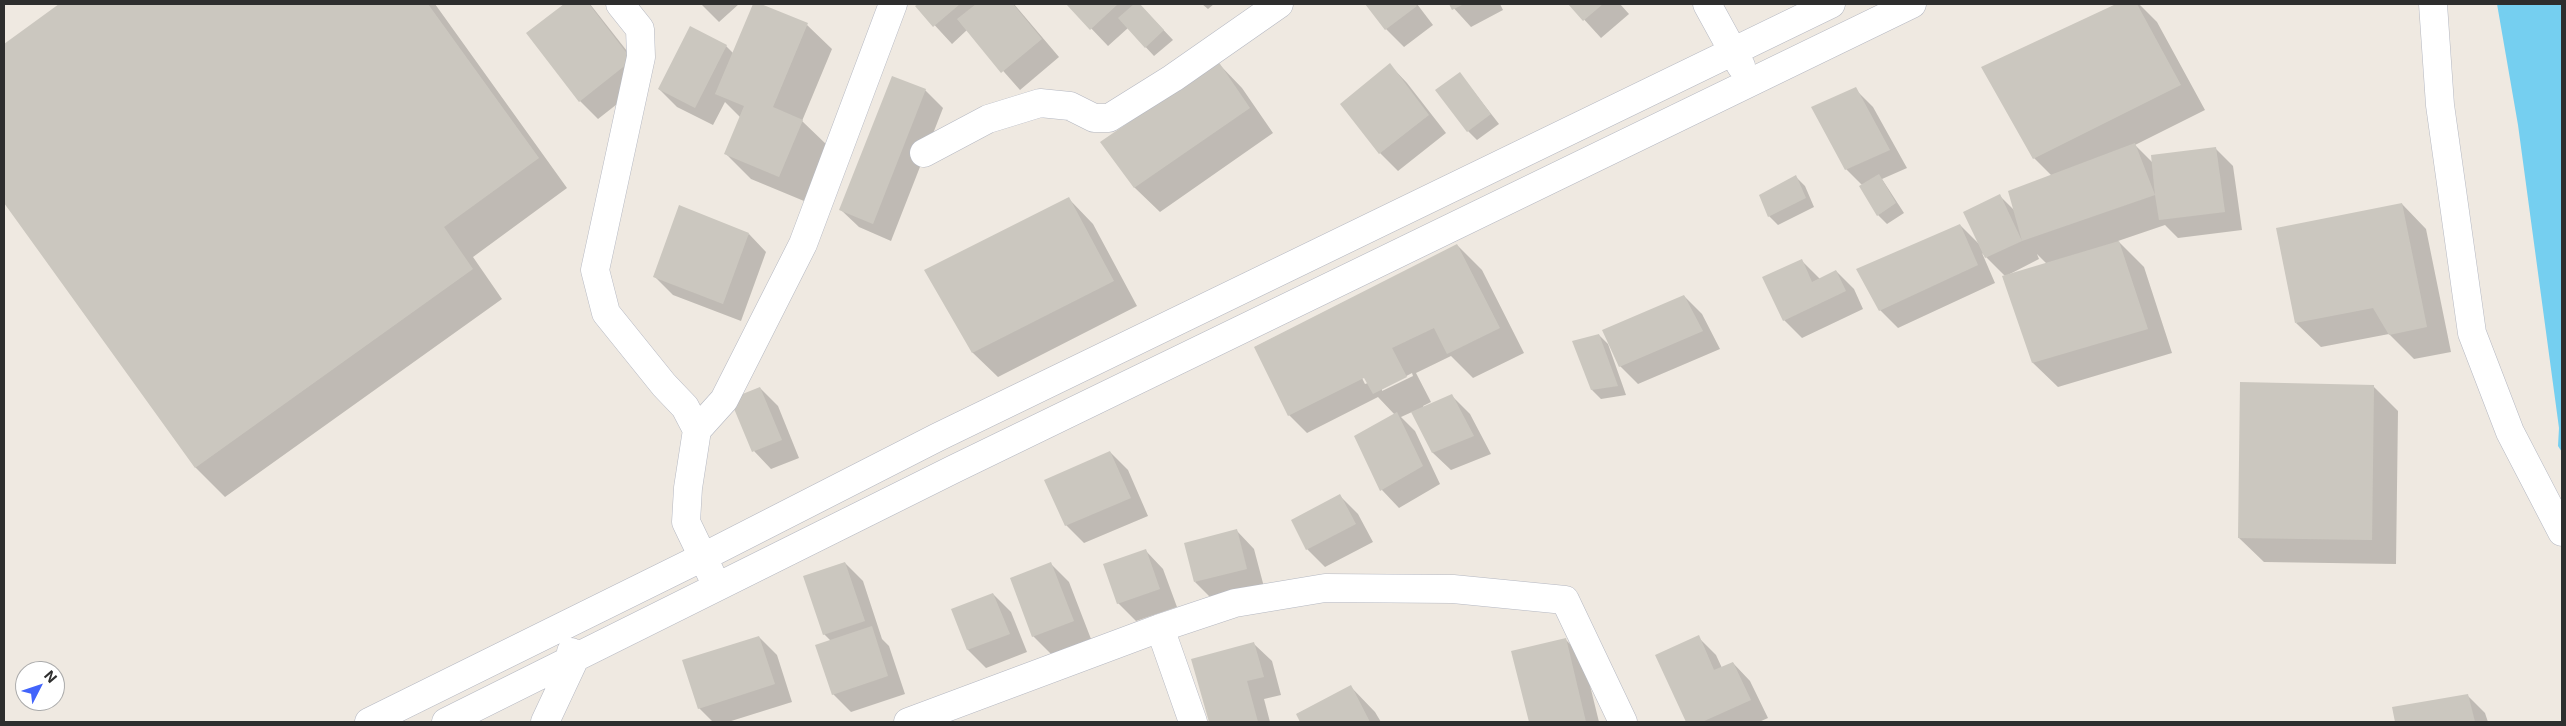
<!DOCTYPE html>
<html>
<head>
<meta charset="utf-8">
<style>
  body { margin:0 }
  #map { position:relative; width:2566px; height:726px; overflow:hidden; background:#efe9e1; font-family:Inter,sans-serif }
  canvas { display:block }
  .frame { position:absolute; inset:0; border:5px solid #2e2e2e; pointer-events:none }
  .north { position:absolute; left:15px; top:661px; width:50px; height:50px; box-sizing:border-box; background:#fff; border:1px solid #ababab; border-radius:50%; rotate:49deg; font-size:14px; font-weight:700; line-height:20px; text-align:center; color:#2e2e2e }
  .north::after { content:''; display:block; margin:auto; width:18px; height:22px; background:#4264fb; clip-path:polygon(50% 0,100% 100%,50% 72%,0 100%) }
</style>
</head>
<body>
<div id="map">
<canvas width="2566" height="726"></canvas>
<div class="frame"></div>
<div class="north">N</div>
</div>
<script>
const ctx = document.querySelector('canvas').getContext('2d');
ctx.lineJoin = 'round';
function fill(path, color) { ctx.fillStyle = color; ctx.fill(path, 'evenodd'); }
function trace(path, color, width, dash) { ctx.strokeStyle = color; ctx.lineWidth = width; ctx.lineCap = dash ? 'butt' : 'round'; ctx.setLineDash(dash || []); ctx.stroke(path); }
const water = new Path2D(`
  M2497,4H2562V452L2558,446L2559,428L2518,125Z`);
const shadow = new Path2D(`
  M62,4H435L567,188L473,257L502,299L225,497L196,468L4,201V45Z
  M566,4H590L649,79L598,119L580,101L528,33Z
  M701,4H739L719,22Z
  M755,4L807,25L832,49L802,121L827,145L804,201L751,179L726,154L741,118L725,102L713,125L677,107L659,89L726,46L734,54Z
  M920,4H1014L1059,57L1020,90L967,30L952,44L917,6Z
  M1068,4H1139L1173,40L1154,56L1128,28L1108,46Z
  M1202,4H1214L1208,9Z
  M1367,4H1417L1433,25L1404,47L1386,29Z
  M1450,4H1500L1503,10L1471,27Z
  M1570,4H1620L1629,14L1601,38Z
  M2119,4H2139L2157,22L2205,110L2135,145L2153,163L2215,148L2233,166L2242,230L2178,238L2165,225L2118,241L2144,267L2172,353L2058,387L2033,363L2003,277L2005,276L1982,253L1995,283L1898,328L1880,310L1960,225L1981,246L2000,196L2015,211L2052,176L2034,158L1983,67ZM2037,254L2047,264L2006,276L2039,259Z
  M1218,63L1242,88L1273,133L1160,212L1135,188L1102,142Z
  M1390,65L1407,83L1446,133L1398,171L1380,153Z
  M1460,74L1499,124L1477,140L1468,131Z
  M1855,89L1873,107L1907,168L1882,179L1904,213L1887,224L1878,215L1863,186L1846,169Z
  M925,90L943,108L891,241L859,227L841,210Z
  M1796,177L1805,186L1814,207L1778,225L1769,216Z
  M1069,199L1093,224L1137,306L998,377L973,353L926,271Z
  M2402,204L2426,229L2451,352L2414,359L2389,334L2321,347L2296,323Z
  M749,234L766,252L741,321L673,295L655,277Z
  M1457,245L1482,270L1524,353L1473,378L1451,356L1416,373L1431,402L1423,406L1424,408L1452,396L1470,414L1491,454L1451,470L1433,453L1412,412L1401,417L1415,431L1440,484L1399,508L1382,490L1356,437L1395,415L1378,397L1307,433L1289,415L1255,347ZM1338,330H1341L1368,383L1365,384ZM1412,373L1413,376L1382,391V389Z
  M1801,260L1820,279L1836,271L1854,289L1863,309L1802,338L1784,320Z
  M1684,296L1702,314L1720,349L1638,384L1620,366Z
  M1599,335L1608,344L1626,395L1601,399L1592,390Z
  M2373,386L2398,411L2396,564L2264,562L2239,538Z
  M760,388L778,406L799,458L771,469L754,451Z
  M1110,452L1128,470L1148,516L1084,543L1066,525Z
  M1340,496L1358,514L1373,542L1325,567L1307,549Z
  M1237,531L1254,549L1264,587L1213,600L1195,582Z
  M1146,551L1163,569L1177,607L1136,621L1118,603Z
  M845,563L863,581L882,639L889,646L905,694L851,712L833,694L831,641L824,634Z
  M1051,564L1069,582L1091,639L1051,654L1033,636Z
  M993,594L1011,612L1027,652L986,668L968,650L953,610Z
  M759,637L777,655L792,702L728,722H713L699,708Z
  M1698,637L1716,655L1722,668L1733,663L1750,681L1768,718L1759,722H1687L1657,655Z
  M1565,639L1583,657L1599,722H1530L1513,652Z
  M1254,644L1272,661L1281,695L1264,699L1270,722H1210L1193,660Z
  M1351,687L1375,712L1381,722H1301L1297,714Z
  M2467,695L2485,713L2488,722H2397L2394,708Z`);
const building = new Path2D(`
  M59,4H428L539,158L444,227L473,269L195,468L4,203V44Z
  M564,4H589L632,60L579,102L526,33Z
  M753,4H761L808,23L773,107L803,120L779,177L724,154L744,106L715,94Z
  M918,4H960L933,27L915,6Z
  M976,4H1013L1042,39L1001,73L957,19Z
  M1066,4H1118L1090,30Z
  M1134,4H1140L1164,30L1145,48L1118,18Z
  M1365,4H1415L1417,6L1385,30Z
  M1449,4H1464L1452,10Z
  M1568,4H1603L1583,21Z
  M2116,4H2137L2181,85L2033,159L1981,67Z
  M690,26L727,45L695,108L658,89Z
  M1218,61L1250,108L1134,188L1100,142Z
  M1390,63L1429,115L1379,154L1340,104Z
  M1460,72L1491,114L1467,132L1435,90Z
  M892,76L926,89L873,224L839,210Z
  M1856,87L1890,150L1845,170L1811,107Z
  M2135,143L2155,195L2151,155L2216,147L2225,212L2159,220L2155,195L2022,241L2008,191Z
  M1879,174L1896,203L1877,216L1859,186Z
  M1796,175L1806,198L1768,217L1759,195Z
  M2000,194L2022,241L1985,258L1963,212Z
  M1069,197L1114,281L972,353L924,270Z
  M2402,203L2427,327L2389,335L2373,308L2295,323L2276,228Z
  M679,205L749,233L723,304L653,277Z
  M1960,224L1978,265L1879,311L1856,269Z
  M2119,241L2148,329L2032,363L2002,276Z
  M1457,244L1500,328L1447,354L1434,328L1392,348L1407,377L1373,394L1364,378L1288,416L1254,347Z
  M1802,259L1812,282L1836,270L1846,291L1783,321L1762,277Z
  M1684,295L1703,331L1619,367L1602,330Z
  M1599,334L1618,386L1591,390L1572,341Z
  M2240,382L2374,385L2372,540L2238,538Z
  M760,387L782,440L752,452L730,399Z
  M1452,394L1474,436L1432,453L1411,412Z
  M1397,412L1423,466L1380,491L1354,436Z
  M1110,451L1131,498L1065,526L1044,480Z
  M1340,494L1356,524L1306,550L1291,520Z
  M1237,529L1247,569L1194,582L1184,543Z
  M1146,549L1160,589L1117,604L1103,564Z
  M845,562L865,621L823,635L803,576Z
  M1051,562L1074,621L1032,637L1010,578Z
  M993,593L1010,634L967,650L951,609Z
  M872,626L888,676L832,695L815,645Z
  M1699,635L1714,670L1733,662L1751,700L1702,722H1686L1655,655Z
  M759,636L775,684L698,709L682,660Z
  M1566,638L1586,722H1529L1511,651Z
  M1254,642L1264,677L1247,681L1258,722H1209L1191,659Z
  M1351,685L1370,722H1300L1296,714Z
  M2468,694L2475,722H2395L2392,707Z`);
const minor = new Path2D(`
  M620,4L640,29L641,57L595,270L606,313L664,385L685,407L697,430
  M1707,4L1741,66
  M2433,4L2440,105L2472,333L2510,432L2562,532
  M924,153L988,119L1040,103L1070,106L1094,118H1109L1173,78L1279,4
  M711,574L686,522L688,488L697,430L724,400L803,244L893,4
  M1160,628L1193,722
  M369,722L703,557L938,437L1831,4
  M446,722L954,469L1912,4
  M545,722L575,658L571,652
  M908,722L1160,628L1235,603L1325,588L1453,589L1565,600L1623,722`);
fill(water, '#75cff0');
fill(shadow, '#0003');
fill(building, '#cbc7bf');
trace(minor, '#b4b7c1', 29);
trace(minor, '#fff', 28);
</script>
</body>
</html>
